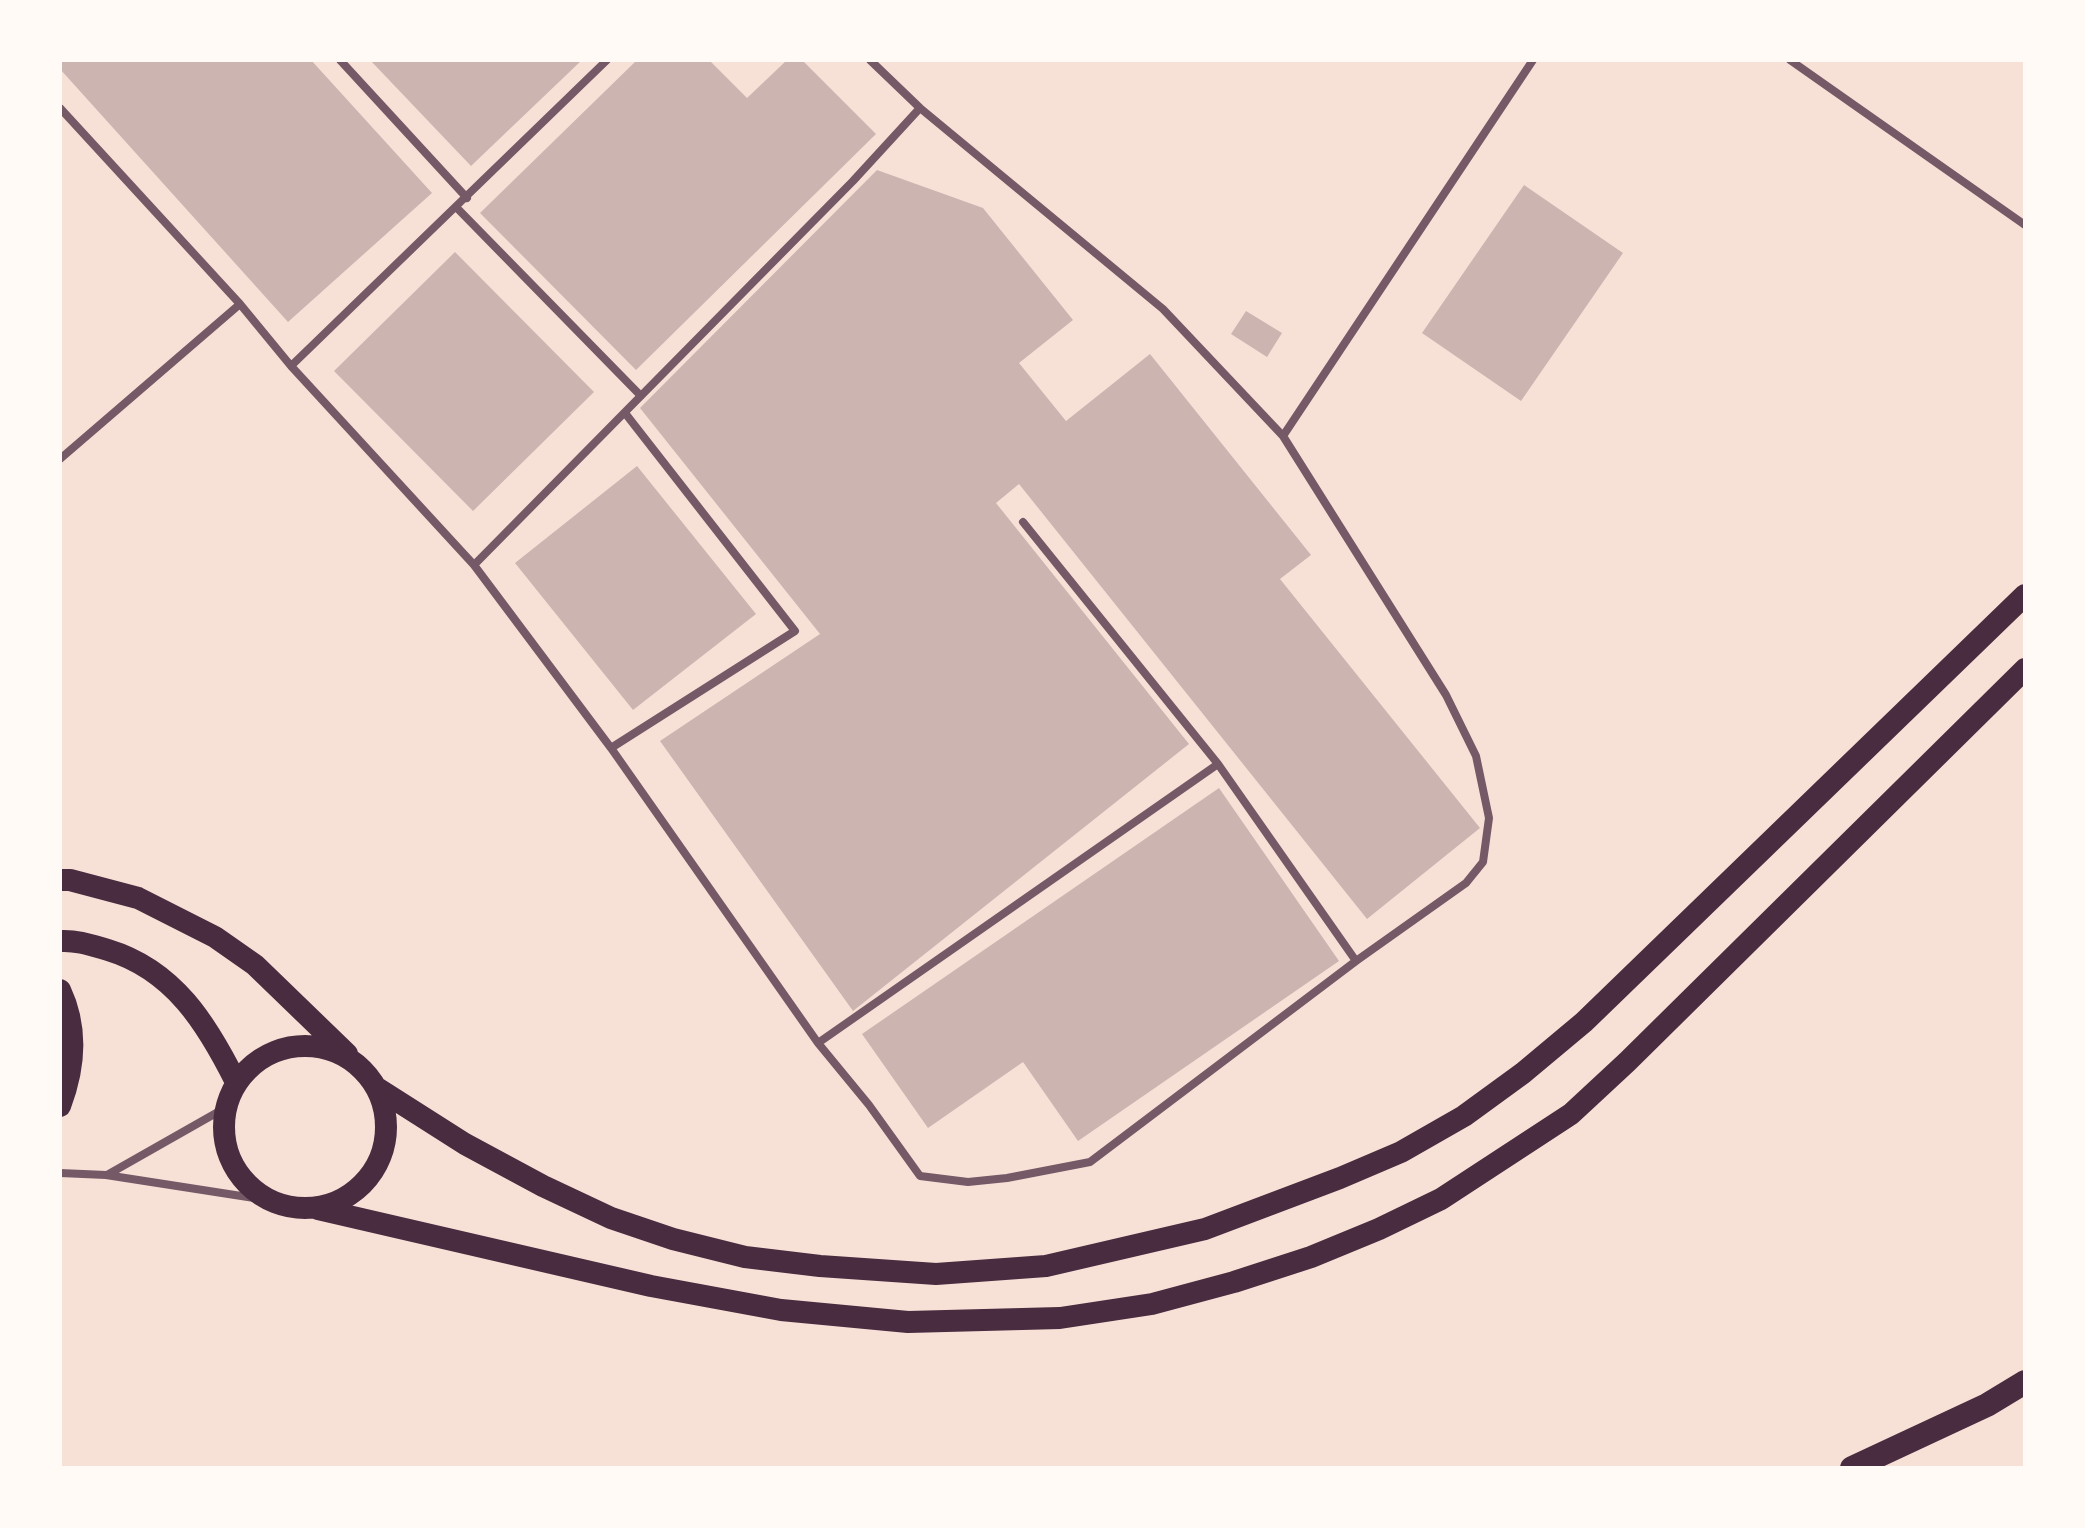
<!DOCTYPE html>
<html>
<head>
<meta charset="utf-8">
<style>
  body { margin:0 }
  #map { position:relative; width:2085px; height:1528px; overflow:hidden; background:#f7e1d7; font-family:"Source Sans 3",sans-serif }
  canvas { display:block }
  .frame { position:absolute; inset:0; border:62px solid #fffaf5; pointer-events:none }
</style>
</head>
<body>
<div id="map">
<canvas width="2085" height="1528"></canvas>
<div class="frame"></div>
</div>
<script>
const ctx = document.querySelector('canvas').getContext('2d');
ctx.lineJoin = 'round';
function fill(path, color) { ctx.fillStyle = color; ctx.fill(path, 'evenodd'); }
function trace(path, color, width, dash) { ctx.strokeStyle = color; ctx.lineWidth = width; ctx.lineCap = dash ? 'butt' : 'round'; ctx.setLineDash(dash || []); ctx.stroke(path); }
const building = new Path2D(`
  M60,60H311L432,193L288,322L60,69Z
  M370,60H582L471,166Z
  M637,60H709L747,98L787,60H802L876,134L636,370L480,213Z
  M877,170L983,208L1073,320L1019,363L1066,421L1150,354L1311,555L1280,579L1480,828L1367,919L1019,484L996,503L1189,744L853,1011L660,741L820,634L640,408Z
  M1524,185L1623,253L1521,401L1422,333Z
  M455,252L594,392L473,511L334,371Z
  M1246,311L1282,333L1267,357L1231,334Z
  M637,466L756,614L633,710L515,563Z
  M1219,788L1339,961L1078,1141L1023,1062L928,1128L862,1034Z`);
const minor = new Path2D(`
  M340,60L467,198
  M1790,60L2025,225
  M60,108L240,304L291,366L474,565L611,748L818,1043L869,1105L920,1176L968,1182L1007,1178L1090,1162L1356,961L1466,883L1483,862L1489,818L1476,756L1446,695L1283,436L1163,309L920,108L870,60
  M456,207L641,396
  M291,366L607,60
  M1283,436L1533,60
  M60,459L240,304
  M1023,522L1218,764L1356,961
  M474,565L853,181L920,108
  M611,748L795,631L625,413
  M818,1043L1218,764
  M60,1173L106,1175L267,1200
  M107,1175L225,1108`);
const trunk = new Path2D(`
  M60,880H70L138,898L215,937L255,965L347,1054
  M60,941C77,940 91,945 108,950C174,970 207,1024 236,1082
  M60,990C78,1028 75,1067 60,1106
  M224 1127a81 81 0 1 1 162 0a81 81 0 1 1-162 0Z
  M377,1088L465,1144L543,1186L611,1218L673,1239L745,1257L820,1266L936,1274L1046,1266L1205,1229L1340,1178L1401,1152L1464,1116L1523,1073L1584,1022L2025,595
  M318,1209L651,1286L781,1310L908,1322L1060,1318L1152,1304L1234,1282L1311,1257L1379,1229L1441,1199L1571,1114L1627,1062L2025,669`);
const motorway = new Path2D(`
  M1852,1468L1987,1405L2025,1382`);
fill(building, '#ccb4b1');
trace(minor, '#755966', 8);
trace(trunk, '#4a2c40', 22);
trace(motorway, '#4a2c40', 24);
</script>
</body>
</html>
